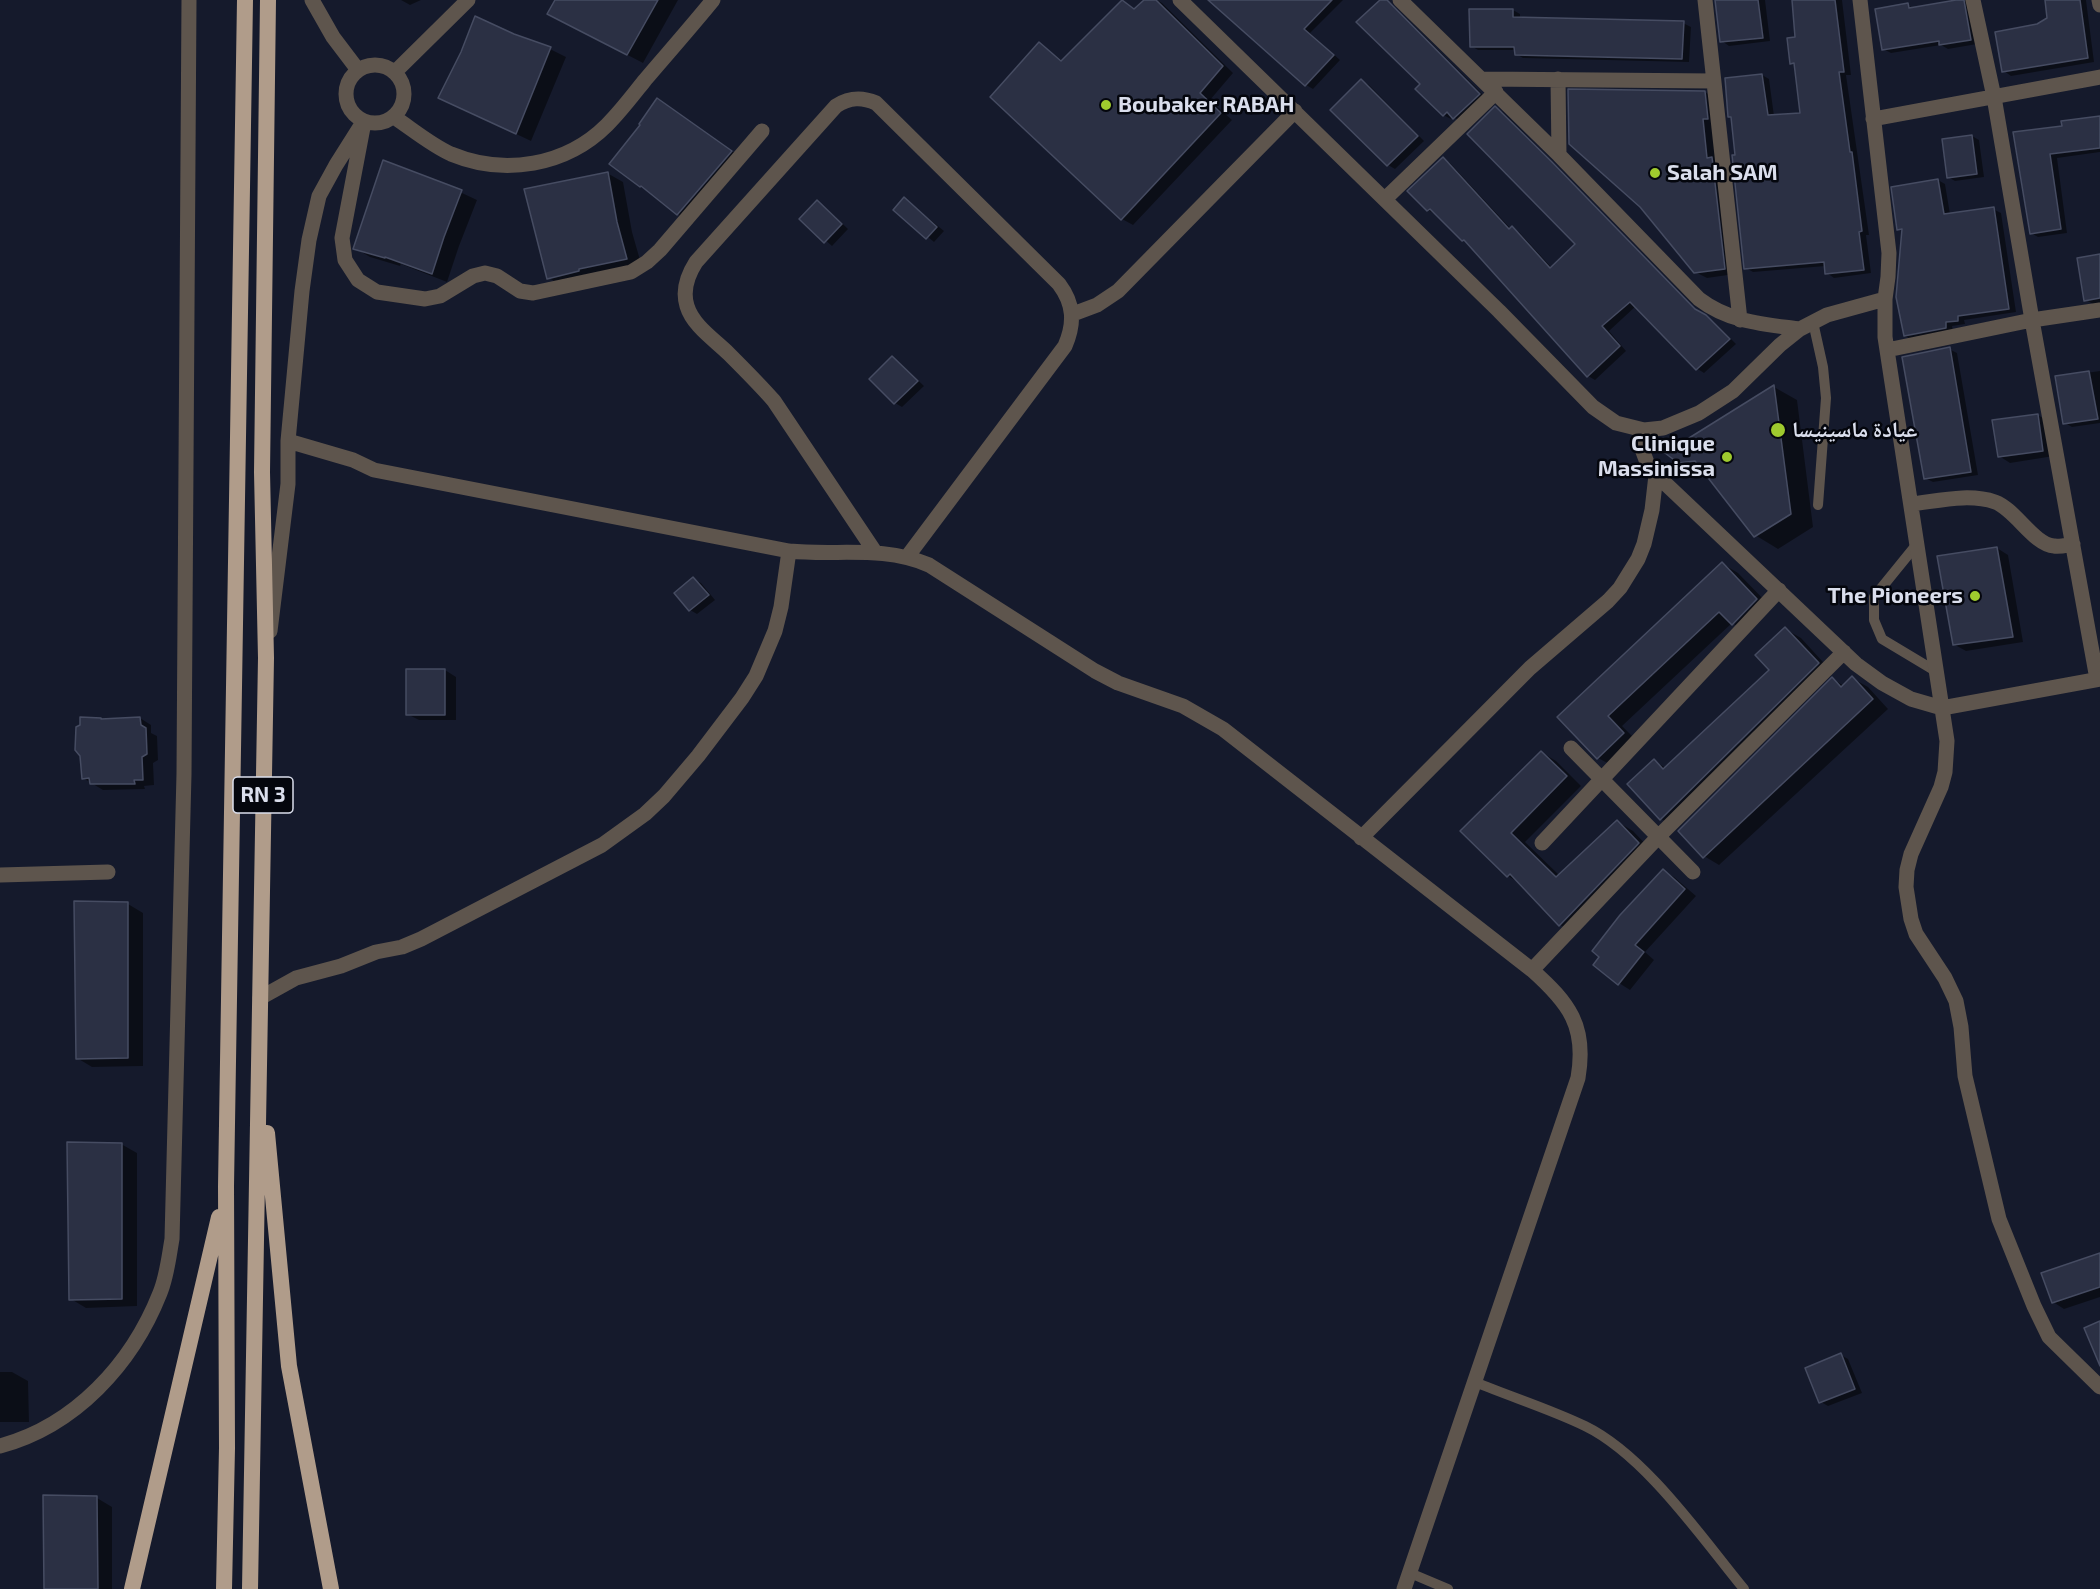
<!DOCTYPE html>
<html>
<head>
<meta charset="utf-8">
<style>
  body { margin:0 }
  canvas { display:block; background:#151a2c }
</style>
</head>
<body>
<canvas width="2100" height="1589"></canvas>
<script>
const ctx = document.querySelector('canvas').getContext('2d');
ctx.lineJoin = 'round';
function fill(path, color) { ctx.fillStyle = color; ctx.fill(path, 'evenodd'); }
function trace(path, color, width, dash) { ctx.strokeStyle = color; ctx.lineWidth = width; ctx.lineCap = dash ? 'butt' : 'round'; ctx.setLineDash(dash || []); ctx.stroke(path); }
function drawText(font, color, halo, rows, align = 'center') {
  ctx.font = font + ' "Exo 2","Noto Naskh Arabic",sans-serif'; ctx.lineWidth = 5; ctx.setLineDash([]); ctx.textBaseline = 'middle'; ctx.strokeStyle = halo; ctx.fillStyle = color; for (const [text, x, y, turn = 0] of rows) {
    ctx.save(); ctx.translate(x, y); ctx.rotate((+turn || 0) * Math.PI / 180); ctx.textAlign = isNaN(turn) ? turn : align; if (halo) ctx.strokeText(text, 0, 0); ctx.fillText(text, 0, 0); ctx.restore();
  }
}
const shadow = new Path2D(`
  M401,0H421L410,5Z
  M557,0H678L643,63L564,22Z
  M1146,0H1157L1162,3L1233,73L1210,100L1232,120L1133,225L1122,219L992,97L1039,44L1063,61L1123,1L1136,10Z
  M1211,0H1343L1310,33L1340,60L1313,89L1306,85Z
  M1383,0L1391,3L1486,98L1462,122L1453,117L1451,119L1443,115L1422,84Z
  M1717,0H1765L1770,41L1729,46L1722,41Z
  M1793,0H1842L1851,75H1846L1869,235H1866L1871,273L1834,278L1827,273L1826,266L1753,272L1746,268L1733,119L1729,116L1762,75L1769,79L1774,116L1801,114L1796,66L1792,63L1797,38Z
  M1963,0L1970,4L1977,44L1948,49L1941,45L1891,53L1883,49L1908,5L1914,9Z
  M2046,0H2086L2094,62L2011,76L2004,71L2037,26L2049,19Z
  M1513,10L1520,14V19L1683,23L1691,27L1689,62L1523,58L1516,54V50H1478L1471,46Z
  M513,35L550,49L566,57L531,141L440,98Z
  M1362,81L1369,85L1424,141L1395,169L1388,165Z
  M1705,92L1716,99L1735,274L1707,278L1695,272L1641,206Z
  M658,99L746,161L693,223L678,214L643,125Z
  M1495,108L1503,112L1559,168L1701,315L1713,321L1736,344L1704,373L1696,368L1636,306L1609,331L1626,351L1595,380L1588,376L1468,242L1436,213L1435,214L1428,210L1443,159L1450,163L1511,229L1519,232L1552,268L1577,244Z
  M2100,118V152L2057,158L2067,233L2038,237L2031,233L2014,133L2063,127Z
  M1972,136L1979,140L1984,177L1955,181L1948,177Z
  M607,173L623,182L632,232L642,267L564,287L549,278Z
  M430,178L477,200L459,246L447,282L401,264L400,266L370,257L355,248Z
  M1938,180L1945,184L1950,214L1993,209L2001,213L2016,312L1964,320L1965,324L1952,326L1953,331L1913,340L1905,336L1903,232L1899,229Z
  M905,199L944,231L934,242L895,210Z
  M817,202L824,206L848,229L832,246L801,219Z
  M2100,256V303L2093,304L2086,300Z
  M1949,349L1957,353L1978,475L1933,482L1925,478Z
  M892,358L899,362L924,386L902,407L895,403L871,379Z
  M2100,371V423L2072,427L2065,423L2057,377Z
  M1774,387L1797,400L1813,527L1778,549L1755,535L1707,475H1702L1679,462Z
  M2038,415L2049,422L2054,456L2010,463L1999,456Z
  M1997,548L2008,555L2023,642L1966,651L1955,645Z
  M1723,564L1738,573L1772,608L1748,632L1732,623L1622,726L1638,742L1613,766L1598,758L1559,717Z
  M693,579L701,583L715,600L697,614L690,610L676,593Z
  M1785,629L1801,638L1833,673L1676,827L1661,819L1654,761L1666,768L1771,670Z
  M445,670L456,677V720H419L407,714Z
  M1852,678L1868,687L1888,709L1719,865L1704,856L1833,679L1844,686Z
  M140,718L151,725V733L157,736L158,760L153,763L154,785L144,786L145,789L103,790L83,778Z
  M1541,752L1556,761L1581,786L1525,842L1560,876L1618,822L1633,831L1653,852L1575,933L1560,925L1521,884L1508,876L1463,831Z
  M1663,871L1674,877L1696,896L1645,952L1654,960L1630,990L1619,983Z
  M128,904L143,913V1066L92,1067L77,1058Z
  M121,1144L137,1153V1306L86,1308L71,1299Z
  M2100,1254V1297L2064,1309L2053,1302Z
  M1841,1355L1848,1359L1862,1393L1828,1406L1821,1402Z
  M0,1372H12L28,1381L29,1422H0Z
  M45,1497L97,1498L112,1507V1589H46Z`);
const building = new Path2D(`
  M555,0H658L627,55L547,14Z
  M1122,0L1134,9L1144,0H1156L1223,66L1200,93L1221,113L1121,220L990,97L1039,42L1061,61Z
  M1208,0H1332L1304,29L1334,55L1305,86Z
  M1380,0H1387L1480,94L1453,119L1447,112L1443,116L1415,89L1420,84L1356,22Z
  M1715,0H1758L1763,38L1720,42Z
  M1792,0H1835L1844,72H1839L1850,152H1852L1862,231L1859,232L1864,270L1825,274L1824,262L1744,269L1732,155H1735L1731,117H1728L1725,78L1762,74L1768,115L1800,113L1794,63L1790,64L1787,38L1795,37Z
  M1956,0H1964L1971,40L1939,45V41L1882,50L1875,9L1908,3L1909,8Z
  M2045,0H2080L2088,58L2002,72L1995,32L2037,24L2047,18Z
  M1469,9H1513V17L1684,21L1682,59L1515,55L1514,47H1470Z
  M475,16L514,34L551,47L516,134L438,98L461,52Z
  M1361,79L1418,136L1387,166L1330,110Z
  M1568,89L1705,91L1708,119H1703L1707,158L1712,157L1725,269L1694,273L1640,207L1569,144Z
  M657,98L732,151L677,215L641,186L640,187L609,164L640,125L639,124Z
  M1495,106L1552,162L1695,309L1706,315L1730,339L1696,370L1630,302L1602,326L1620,346L1587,377L1464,240L1462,241L1430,209L1427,211L1407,191L1443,157L1509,229L1512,226L1550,268L1575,244L1467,134Z
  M2100,116V148L2050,154L2061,229L2030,234L2013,132L2062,126L2061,121Z
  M1972,135L1977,174L1947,178L1942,139Z
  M383,160L462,190L444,237L432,274L385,257V258L353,249Z
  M608,172L617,222L627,259L579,269V271L547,279L524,189Z
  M1938,179L1944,214L1994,207L2009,309L1958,316V321L1946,322V328L1904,336L1896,297L1902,229L1897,230L1891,187Z
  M904,197L937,227L926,239L893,210Z
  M817,200L842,224L824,243L799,219Z
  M2100,254V298L2084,301L2077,258Z
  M1950,347L1971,472L1924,479L1902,357Z
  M892,356L918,381L894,404L869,379Z
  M2089,371L2098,419L2063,424L2055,376Z
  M1774,385L1791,514L1754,537L1695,461L1678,463L1665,453Z
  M2038,414L2043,451L1998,457L1992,420Z
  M1997,547L2013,637L1953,645L1937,556Z
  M1722,562L1757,599L1732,625L1719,612L1608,716L1624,733L1597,759L1557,717Z
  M693,577L709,595L689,611L674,593Z
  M1785,627L1819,663L1660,820L1627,784L1654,759L1663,769L1769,670L1755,655Z
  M406,669H445V715H406Z
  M1852,676L1873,699L1703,858L1678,831L1832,677L1841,687Z
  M80,717L101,718V719L140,717L141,725L146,728L147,754L142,757L143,780H134L135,784H90L89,778L82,779L80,756L75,750L76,727L80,725Z
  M1541,751L1567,776L1511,833L1556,877L1617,820L1639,843L1559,926L1510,874L1507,877L1460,831Z
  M1663,869L1685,889L1635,945L1644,952L1618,985L1593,965L1599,957L1592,951L1620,915Z
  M74,901L128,902V1058L76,1059Z
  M67,1142L122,1143V1299L69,1300Z
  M2100,1253V1287L2052,1303L2041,1273Z
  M2100,1321V1366L2084,1328Z
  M1841,1353L1855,1389L1819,1403L1805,1368Z
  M43,1495L97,1496L98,1589H44Z`);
const service = new Path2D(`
  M1813,322L1823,367L1826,398L1818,505
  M1917,544L1874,597V620L1882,639L1937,672
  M1475,1382C1511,1397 1550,1409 1585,1426C1645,1455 1702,1538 1744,1589
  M1410,1573L1448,1589`);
const minor = new Path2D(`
  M312,0L333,37L358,70
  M1180,0L1499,311L1593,407L1616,423L1644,430L1663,428L1699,413L1733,391L1780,345L1800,329L1827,315L1885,299L1888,277L1889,253L1860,0
  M1400,0L1559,155L1699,299C1729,322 1763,324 1800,329
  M1705,0L1740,320
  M1973,0L1994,97L2032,320L2097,679
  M2099,0L2100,5
  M346 94a29 29 0 1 1 58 0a29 29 0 1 1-58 0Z
  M395,72L468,0
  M1483,79L1713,81
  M1558,79L1559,155
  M394,117C412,129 431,145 451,154C504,176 566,166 607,125C621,111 633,95 645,80C668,53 691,27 713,0
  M1873,119L2100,77
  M364,122L342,238L345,260L358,280L377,292L425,299L440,296L473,276L485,273L497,276L520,291L533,293L631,272L647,262L660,250L762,131
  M1385,199L1496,92
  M1885,299V337L1947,741L1945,772L1941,787L1911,854L1907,870L1906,887L1911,919L1916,934L1945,978L1956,1001L1961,1027L1965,1076L1999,1219L2034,1306L2049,1337L2100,1387
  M1073,314L1097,305L1118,291L1295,111
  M1887,350L2032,320L2100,310
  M1644,430L1642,449L1649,468L1856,664L1882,683L1911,699L1942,708L2100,679
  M288,441L353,460L374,470L789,551C837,556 882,545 929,565L1095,671L1118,683L1183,706L1223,729L1532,970C1569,1003 1587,1026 1578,1078L1404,1589
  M1911,504C1938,501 1969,493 1995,502C2015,509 2034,545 2054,546C2060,547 2067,545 2073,544
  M875,552L774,401C760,385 745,370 729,354C715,340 693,326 687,306C682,290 687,276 696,262L836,106C850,97 862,97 876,103L1059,284C1074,304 1075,323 1065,346L907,557
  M270,631L288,484V441L302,291L309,240L319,196L336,165L360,127
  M1571,748L1693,872
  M1361,838L1530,668L1608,601L1620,588L1638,559L1644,544L1652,510L1656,475
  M1542,843L1779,590
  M0,875L108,872
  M1532,970L1659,836L1844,652
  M260,998L296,978L341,966L376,952L402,947L421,939L602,845L645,814L664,796L698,756L742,698L756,676L775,631L781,607L789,551
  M0,1446C75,1426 132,1364 160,1293C167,1276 169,1256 172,1239L184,774L189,0`);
const trunk = new Path2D(`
  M267,1133L289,1366L331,1589
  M132,1589L219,1217
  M224,1589L227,1448L226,1186L245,0
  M250,1589L266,658L262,472L268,0`);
const markers = [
  [1106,105,6,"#9fca2e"],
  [1655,173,6,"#9fca2e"],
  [1778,430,8,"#9fca2e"],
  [1727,457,6,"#9fca2e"],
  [1975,596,6,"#9fca2e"]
];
const shields = [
  [263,795,60]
];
const shieldNames = [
  ["RN 3",263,795]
];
const poiNames = [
  ["Boubaker RABAH",1118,105],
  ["Salah SAM",1667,173],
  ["عيادة ماسينيسا",1792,430],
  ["Clinique",1715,444,"right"],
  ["Massinissa",1715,469,"right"],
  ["The Pioneers",1963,596,"right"]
];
fill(shadow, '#0007');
fill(building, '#2b3044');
trace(building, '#464c62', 1.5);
trace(service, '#5e554d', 10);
trace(minor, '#5e554d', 15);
trace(trunk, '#b09c8a', 16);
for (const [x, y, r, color] of markers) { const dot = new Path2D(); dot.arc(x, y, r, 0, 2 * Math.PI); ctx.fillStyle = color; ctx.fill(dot); trace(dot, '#04060d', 2); }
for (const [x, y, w] of shields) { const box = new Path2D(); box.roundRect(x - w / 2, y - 18, w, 36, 4.5); ctx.fillStyle = '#04060d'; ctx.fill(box); trace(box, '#dadeec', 1.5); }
drawText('bold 21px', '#dadeec', null, shieldNames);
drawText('bold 22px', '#dadeec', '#04060d', poiNames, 'left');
</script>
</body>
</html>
